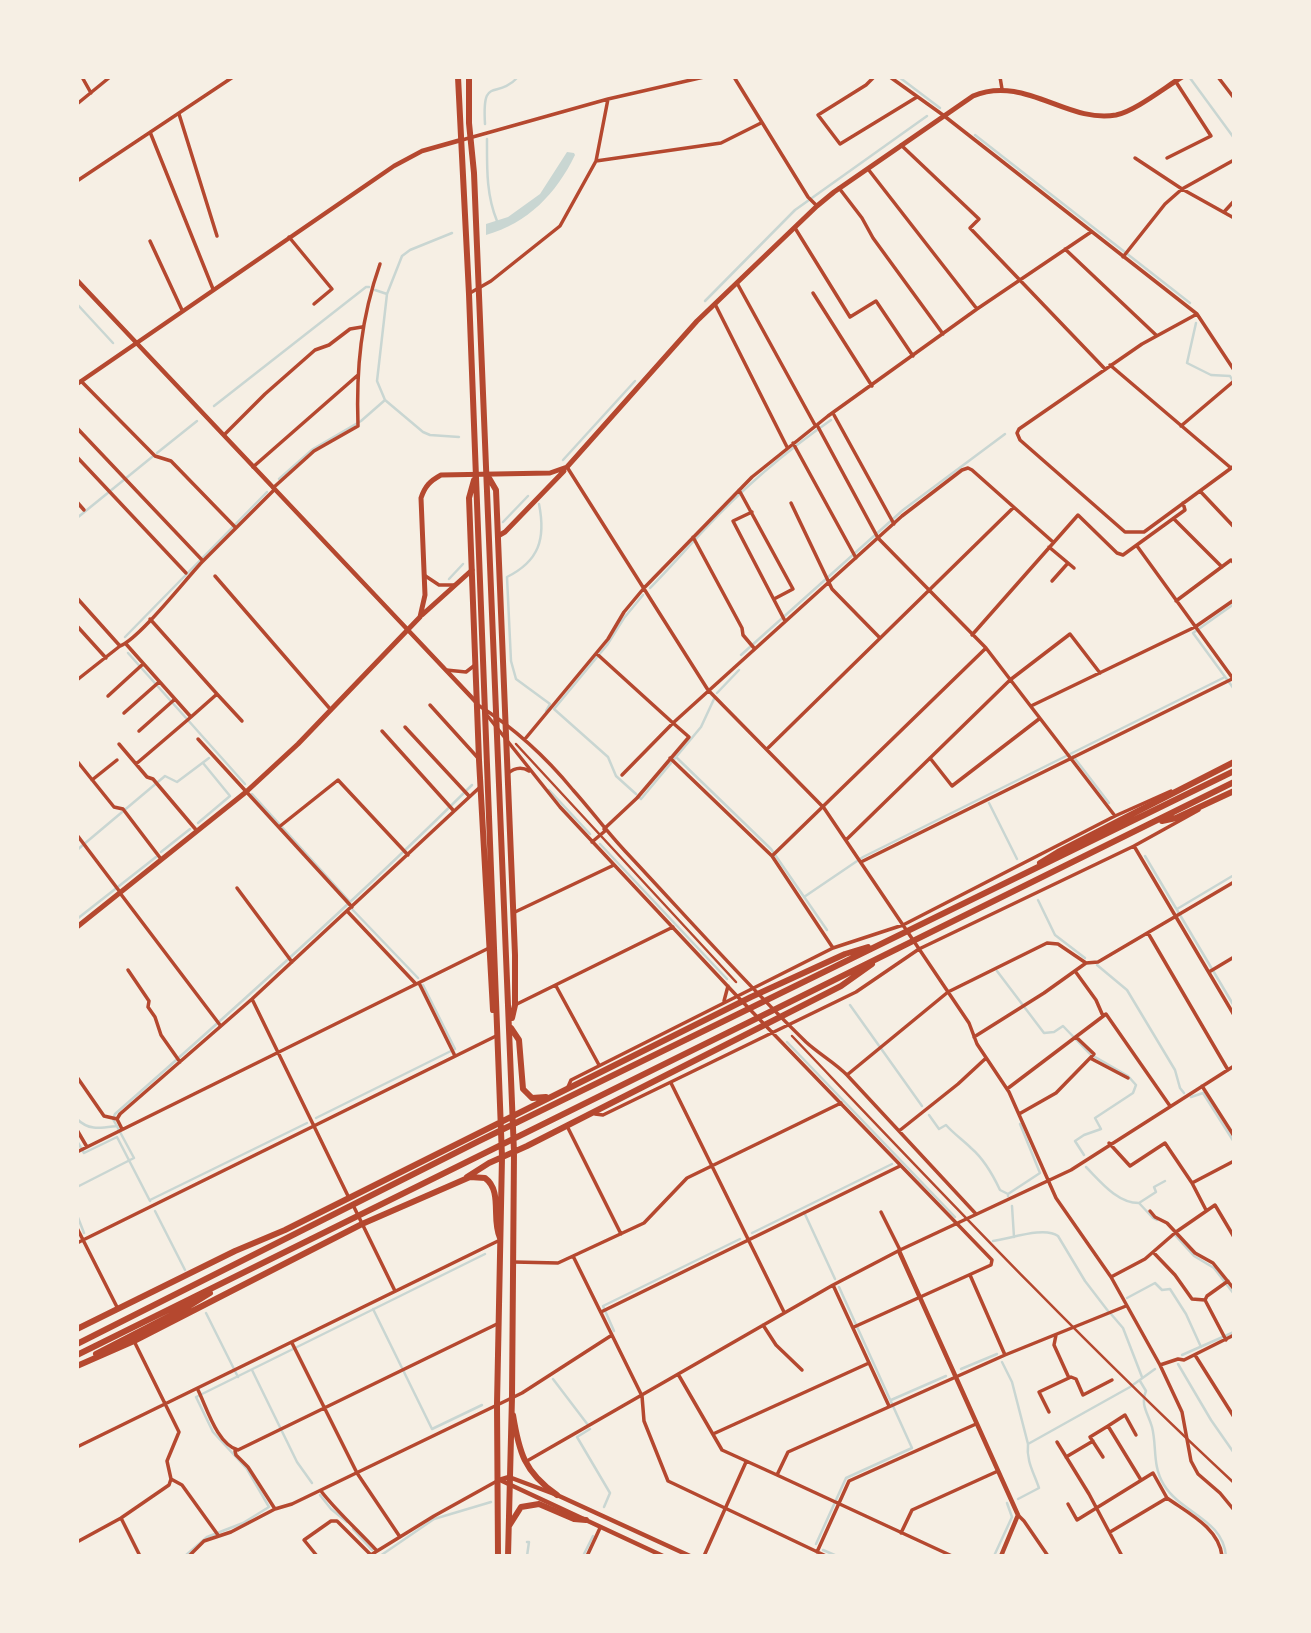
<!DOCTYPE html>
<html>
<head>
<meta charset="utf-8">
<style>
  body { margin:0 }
  #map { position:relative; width:1311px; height:1633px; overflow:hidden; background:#f6efe4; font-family:"Asap Condensed",sans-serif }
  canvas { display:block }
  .frame { position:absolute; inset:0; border:79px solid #f6efe4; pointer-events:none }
</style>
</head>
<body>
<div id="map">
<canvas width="1311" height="1633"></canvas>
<div class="frame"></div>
</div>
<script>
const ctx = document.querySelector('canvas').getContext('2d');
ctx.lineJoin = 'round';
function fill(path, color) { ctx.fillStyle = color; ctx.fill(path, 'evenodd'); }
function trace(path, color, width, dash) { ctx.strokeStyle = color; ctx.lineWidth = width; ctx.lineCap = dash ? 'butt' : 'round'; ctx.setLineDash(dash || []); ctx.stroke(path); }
const water = new Path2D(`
  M567,152L574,153L575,155C556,194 528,223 486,235V224L508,217L540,194Z`);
const stream = new Path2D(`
  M899,77L940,108
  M1190,78L1234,138
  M485,124C482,74 496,101 518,77
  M975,135L1190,303
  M487,139C487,167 486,194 497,221
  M452,233L410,250L402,256L387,294L377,381L385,400L423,432L430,435L459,437
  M375,290L387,294
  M705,301L795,210L927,116
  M77,304L113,343
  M1196,323L1187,363L1211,375L1230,376L1234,383
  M214,406L366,287H369
  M157,453L197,421
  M563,460L635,381
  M279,479L313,449L361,421L385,400
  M539,504C546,539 539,561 507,577L511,661L516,679L550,704L546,711
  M77,518L152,457
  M503,522L528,496
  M449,579L463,564
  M650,588C669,569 686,549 705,529C743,488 785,452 831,420
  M1234,604L1193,633L1234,689
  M125,637L267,492
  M128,653L245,784
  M741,655L903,510L1005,434
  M717,693L739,670
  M1073,756L1109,803
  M676,757L701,727L714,699
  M549,790L590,834
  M252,794L350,902
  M636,794L616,776L608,757L554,709L607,645L624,618L643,595
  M640,798L641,799L676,757L771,849L827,930
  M989,803L1017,859
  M198,823L230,796L203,763
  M600,844L727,979
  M77,850L165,776L177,782L209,758
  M161,852L190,829
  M1145,856L1234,1006
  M804,897L863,857L1225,677
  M1038,900L1055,935L1085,958
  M350,907L418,978
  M1177,909L1234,875
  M77,919L156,857
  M1097,965L1127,990L1175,1070L1180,1088L1184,1093
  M997,971L1044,1033L1054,1032L1063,1026L1090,1054L1128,1076L1136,1085L1133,1093L1095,1118L1101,1129L1084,1135L1075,1141L1084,1155
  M850,1005L922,1106
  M787,1042L955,1217
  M1191,1097L1203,1093L1234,1142
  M929,1115L939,1129L946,1125C954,1134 963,1140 971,1148C985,1160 993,1175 1000,1190L1008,1194
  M316,1118L455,1049L423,985
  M77,1119C89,1131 101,1128 117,1126
  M77,1141L84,1153L117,1137L150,1201
  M130,1160L134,1158L113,1119L115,1114C237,1007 357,899 472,785
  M1086,1167C1100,1181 1117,1203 1139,1203L1153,1218L1157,1220
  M77,1187L130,1160
  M1008,1196V1194L1040,1173L1020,1124
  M150,1200L307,1123
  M1139,1203L1156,1192L1154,1187L1165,1181
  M1012,1206L1014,1237
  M155,1211L185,1270
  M804,1212L835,1279
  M77,1215L84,1233
  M752,1233L892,1164
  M1175,1235L1194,1256L1214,1268L1234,1294
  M77,1237H78
  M993,1241C1010,1239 1044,1226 1058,1236L1085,1281L1108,1311
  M1127,1298L1155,1283L1162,1290L1170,1289L1186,1314L1201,1347
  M373,1309L432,1429L482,1405
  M206,1313L238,1377
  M1111,1314L1123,1328L1142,1377
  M614,1331L603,1306L740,1239
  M1182,1355L1234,1332
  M1002,1362L1012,1382L1028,1444C1026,1461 1034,1473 1039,1488L1018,1499
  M1178,1364L1211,1420L1234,1453
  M961,1369L997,1354
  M252,1370L297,1462L312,1483
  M553,1379L588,1425
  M1140,1381L1146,1391C1140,1405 1148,1413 1152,1427C1157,1446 1152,1466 1164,1485C1181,1513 1223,1519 1226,1556
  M891,1400L946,1376
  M590,1429L577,1437L610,1493L604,1507
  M1028,1444L1130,1387L1155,1369
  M320,1495L331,1509L347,1522
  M353,1529L372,1550
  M816,1544L846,1478L912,1448L839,1287
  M823,1550L837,1556
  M185,1556L207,1537L243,1523L269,1507L247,1469L213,1432L196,1397L485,1254
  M380,1556L434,1519L491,1502
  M527,1556L529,1542H527
  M583,1556L593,1536
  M994,1556L1012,1517L1007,1503`);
const pedestrian = new Path2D(`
  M516,744L736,982
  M792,1036C937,1188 1080,1340 1234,1483`);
const minor = new Path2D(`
  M82,77L91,93
  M734,77L808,197L817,206
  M874,77L866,85L818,115L840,144L917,97
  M890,77L943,115L1197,314L1234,370
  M1000,77L1002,89
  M1218,77L1234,98
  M77,104L110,77
  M179,114L217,236
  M150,132L213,289
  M462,140L608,99L704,77
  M901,145L979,219L970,228L1105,369
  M1135,158L1182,189L1234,218
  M1167,158L1211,136L1176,82
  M596,161L721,143L761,123
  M868,169L977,309
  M77,181L233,77
  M839,188L862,218L873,238L943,334
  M1224,212L1234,201
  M795,228L850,317L876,301L913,356
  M289,237L332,289L314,304
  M150,241L182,310
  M1065,249L1156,335
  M1123,257L1165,204L1182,189L1234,160
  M737,283L815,425
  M470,293L491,281L560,226L596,161L608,99
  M813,293L872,386
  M715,304L787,447
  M1197,314L1142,344L1019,429L1017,433L1020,440L1125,532H1144L1234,466
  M1110,365L1231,468
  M81,381L155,456L171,461L236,528
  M834,415L894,524
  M817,425L878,538L986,648L1115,816
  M1181,426L1234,381
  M77,428L203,561
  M224,435L265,394L315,350L329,345L350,329L362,327
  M793,443L856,558
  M77,457L186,573
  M253,467L358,375
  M567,467L708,690L824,808L969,1023L977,1044L1009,1092L1056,1198L1111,1277L1160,1365L1182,1412L1191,1461L1198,1474L1220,1493L1234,1510
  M273,488L314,451L358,426C356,368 361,318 380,264
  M739,490L793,589L774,599
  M1200,491L1234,527
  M77,502L84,510
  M791,503L832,589L880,638
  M752,512L733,521L785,621
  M1174,519L1222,567
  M693,537L742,628L743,635L754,648
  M1137,546L1234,680
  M1049,547L1074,568
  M424,575L439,585H454
  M215,576L331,710
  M1052,581L1068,563
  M77,598L120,646
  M1176,601L1231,560L1234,563
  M77,626L106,658
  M972,635L1078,515L1117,553L1123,555L1185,510L1183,503
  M126,644L191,717L217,694L150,619
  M597,654L673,723L622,775
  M446,670L466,672L475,665
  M77,680L120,646C139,639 185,580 202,562C226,538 250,514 274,490
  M217,694L242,721
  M108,696L143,664
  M430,705L478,758
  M478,705C514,728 546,757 573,790C591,810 607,832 625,851C685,915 743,981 806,1042C819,1054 834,1062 847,1075L976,1214
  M1031,706L1195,627L1234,600
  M124,713L159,682
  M486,714L560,807L736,995L992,1260L991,1265L854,1327
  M405,727L469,796
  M139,731L175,699
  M382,731L453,810
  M198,739L352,907
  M525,739L608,639L624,612L644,588L752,477L828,416L977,309L1091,232
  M119,744L147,777L153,779L197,831
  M767,749L1013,508
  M670,758L772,856L833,948
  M930,758L952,786L1039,719
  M77,761L114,807L123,809L161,859
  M136,764L191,717
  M507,774C514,768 521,766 529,771
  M92,780L117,760
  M279,827L338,780L408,855
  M604,829L637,798L689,737L673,723L902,516L962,470L968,468L972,470L1053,542
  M77,835L120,892
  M846,840L1010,680L1070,634L1100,673
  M592,842L605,831
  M1134,846L1234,1015
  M772,856L986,648
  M861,862L1234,678
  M237,888L292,962
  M120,893L220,1025
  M348,912L416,984
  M515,912L614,865
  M1148,933L1228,1070
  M128,970L149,1001L148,1007L155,1017L161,1035L180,1062
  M1075,971L1096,1000L1103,1016
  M1209,972L1234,957
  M419,983L455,1056
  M556,986L599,1065
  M252,999L349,1198
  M724,1001L728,986
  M515,1005L673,927
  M974,1037L1044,993L1086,963
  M1090,1058L1128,1078
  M847,1075L948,992L1047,943L1058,944L1086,963L1098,962L1234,882
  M77,1077L104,1116L117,1119
  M671,1083L784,1312
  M1202,1086L1234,1136
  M568,1087L571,1080L833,948L903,925L1115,816L1171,791
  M1007,1089L1106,1014L1170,1106
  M595,1114L603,1115L856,992L919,949L1134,846L1199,810
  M1019,1114L1056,1093L1094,1054L1076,1037
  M567,1126L621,1234
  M122,1129L117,1119L120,1114L252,999L479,788
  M77,1130L87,1147
  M899,1131L958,1084L985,1059
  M1109,1143L1130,1166L1165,1143L1192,1183L1206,1210
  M77,1152L489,948
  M1192,1183L1234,1161
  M353,1205L395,1291
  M1150,1211L1155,1217L1167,1223L1195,1253L1213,1263L1234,1289
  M881,1212L900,1250
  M77,1228L118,1309
  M77,1243L496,1036
  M1153,1252L1175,1275L1192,1299L1205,1300
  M573,1256L642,1396L644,1421L668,1481L826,1556
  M514,1262L558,1263L644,1223L687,1178L841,1103
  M970,1275L1005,1355
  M1111,1277L1145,1259L1176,1232L1215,1205L1234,1237
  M833,1285L889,1406
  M601,1312L900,1166
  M763,1325L776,1345L802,1370
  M1056,1335L1054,1345L1069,1378
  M1226,1340L1205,1300L1207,1296L1228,1281
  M292,1343L357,1473L400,1537
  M1195,1355L1234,1417
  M1160,1365L1178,1359L1184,1360L1234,1335
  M678,1374L722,1450L777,1475
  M198,1390C207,1408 217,1444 238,1450L497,1324
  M1049,1412L1039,1392L1071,1377L1076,1379L1083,1395L1112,1380
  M1108,1426L1125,1415L1136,1435
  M713,1434L869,1363
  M1057,1442L1089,1494L1122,1556
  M77,1447L500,1240
  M235,1451L236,1455L248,1467L275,1509
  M1066,1457L1093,1441
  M1103,1457L1090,1437L1108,1426L1141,1480
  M527,1461L833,1285L900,1250L1071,1170L1234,1066
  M171,1479L182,1485L218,1535
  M321,1491C338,1513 359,1531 377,1551
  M1068,1504L1077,1520L1153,1473L1167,1498
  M1018,1515L1024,1521L1048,1556
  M121,1518L140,1556
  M1110,1532L1167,1498C1188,1513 1219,1528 1222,1556
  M901,1533L912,1510L998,1471
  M77,1542L121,1518L169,1485L171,1479L167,1461L179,1432L134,1341
  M817,1552L849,1481L976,1424
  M189,1556L204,1541L231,1532L275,1509L292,1504L522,1393L612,1335
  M317,1556L304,1540L331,1521H337L371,1555
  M369,1556L434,1516L497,1481
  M587,1556L600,1528
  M704,1556L746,1462
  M952,1556L777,1475L788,1452L1005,1355L1126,1306`);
const tertiary = new Path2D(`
  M77,280L476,702
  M77,384L394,166L422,151L461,140
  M899,1251L1018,1515L1001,1556
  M499,1480L509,1477L557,1495L690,1556
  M500,1480L663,1556`);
const secondary = new Path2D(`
  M498,536L505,532L564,471
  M422,615L472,570
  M77,927L246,792L298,744L420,617L425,595L421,498C425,486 430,481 441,475L550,473L567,467L697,321L817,206L834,192L973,96C1024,74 1068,124 1116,115C1135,111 1164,88 1182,77`);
const trunk = new Path2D(`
  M458,77L469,294L502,1157L497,1404L498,1556
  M469,77V123L474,173L514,1152L512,1397L508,1556
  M489,478L496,490L515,955V1005L512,1018
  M474,480L469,498L479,760L493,1010
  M1162,821L1176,818L1234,791
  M1040,863L1058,852L1234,762
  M511,1028L519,1040L523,1089L532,1098L546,1097
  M467,1177L489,1163L527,1146L841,986L872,964
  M77,1329L235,1251L285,1230L751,997L845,954L868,947
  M77,1344L477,1142L1234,771
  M96,1354L189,1306L210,1293
  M77,1355L1234,782
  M77,1366L134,1341L362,1224L470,1177L485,1178C503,1191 491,1219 500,1238
  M513,1415C519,1452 524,1472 557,1495
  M509,1526L521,1507L539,1504L574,1519L586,1520`);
fill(water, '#c9d6d2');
trace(stream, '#c9d6d2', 2.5);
trace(pedestrian, '#b5482f', 2.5);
trace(minor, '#b5482f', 3.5);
trace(tertiary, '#b5482f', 4.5);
trace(secondary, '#b5482f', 5);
trace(trunk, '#b5482f', 6);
</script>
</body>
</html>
